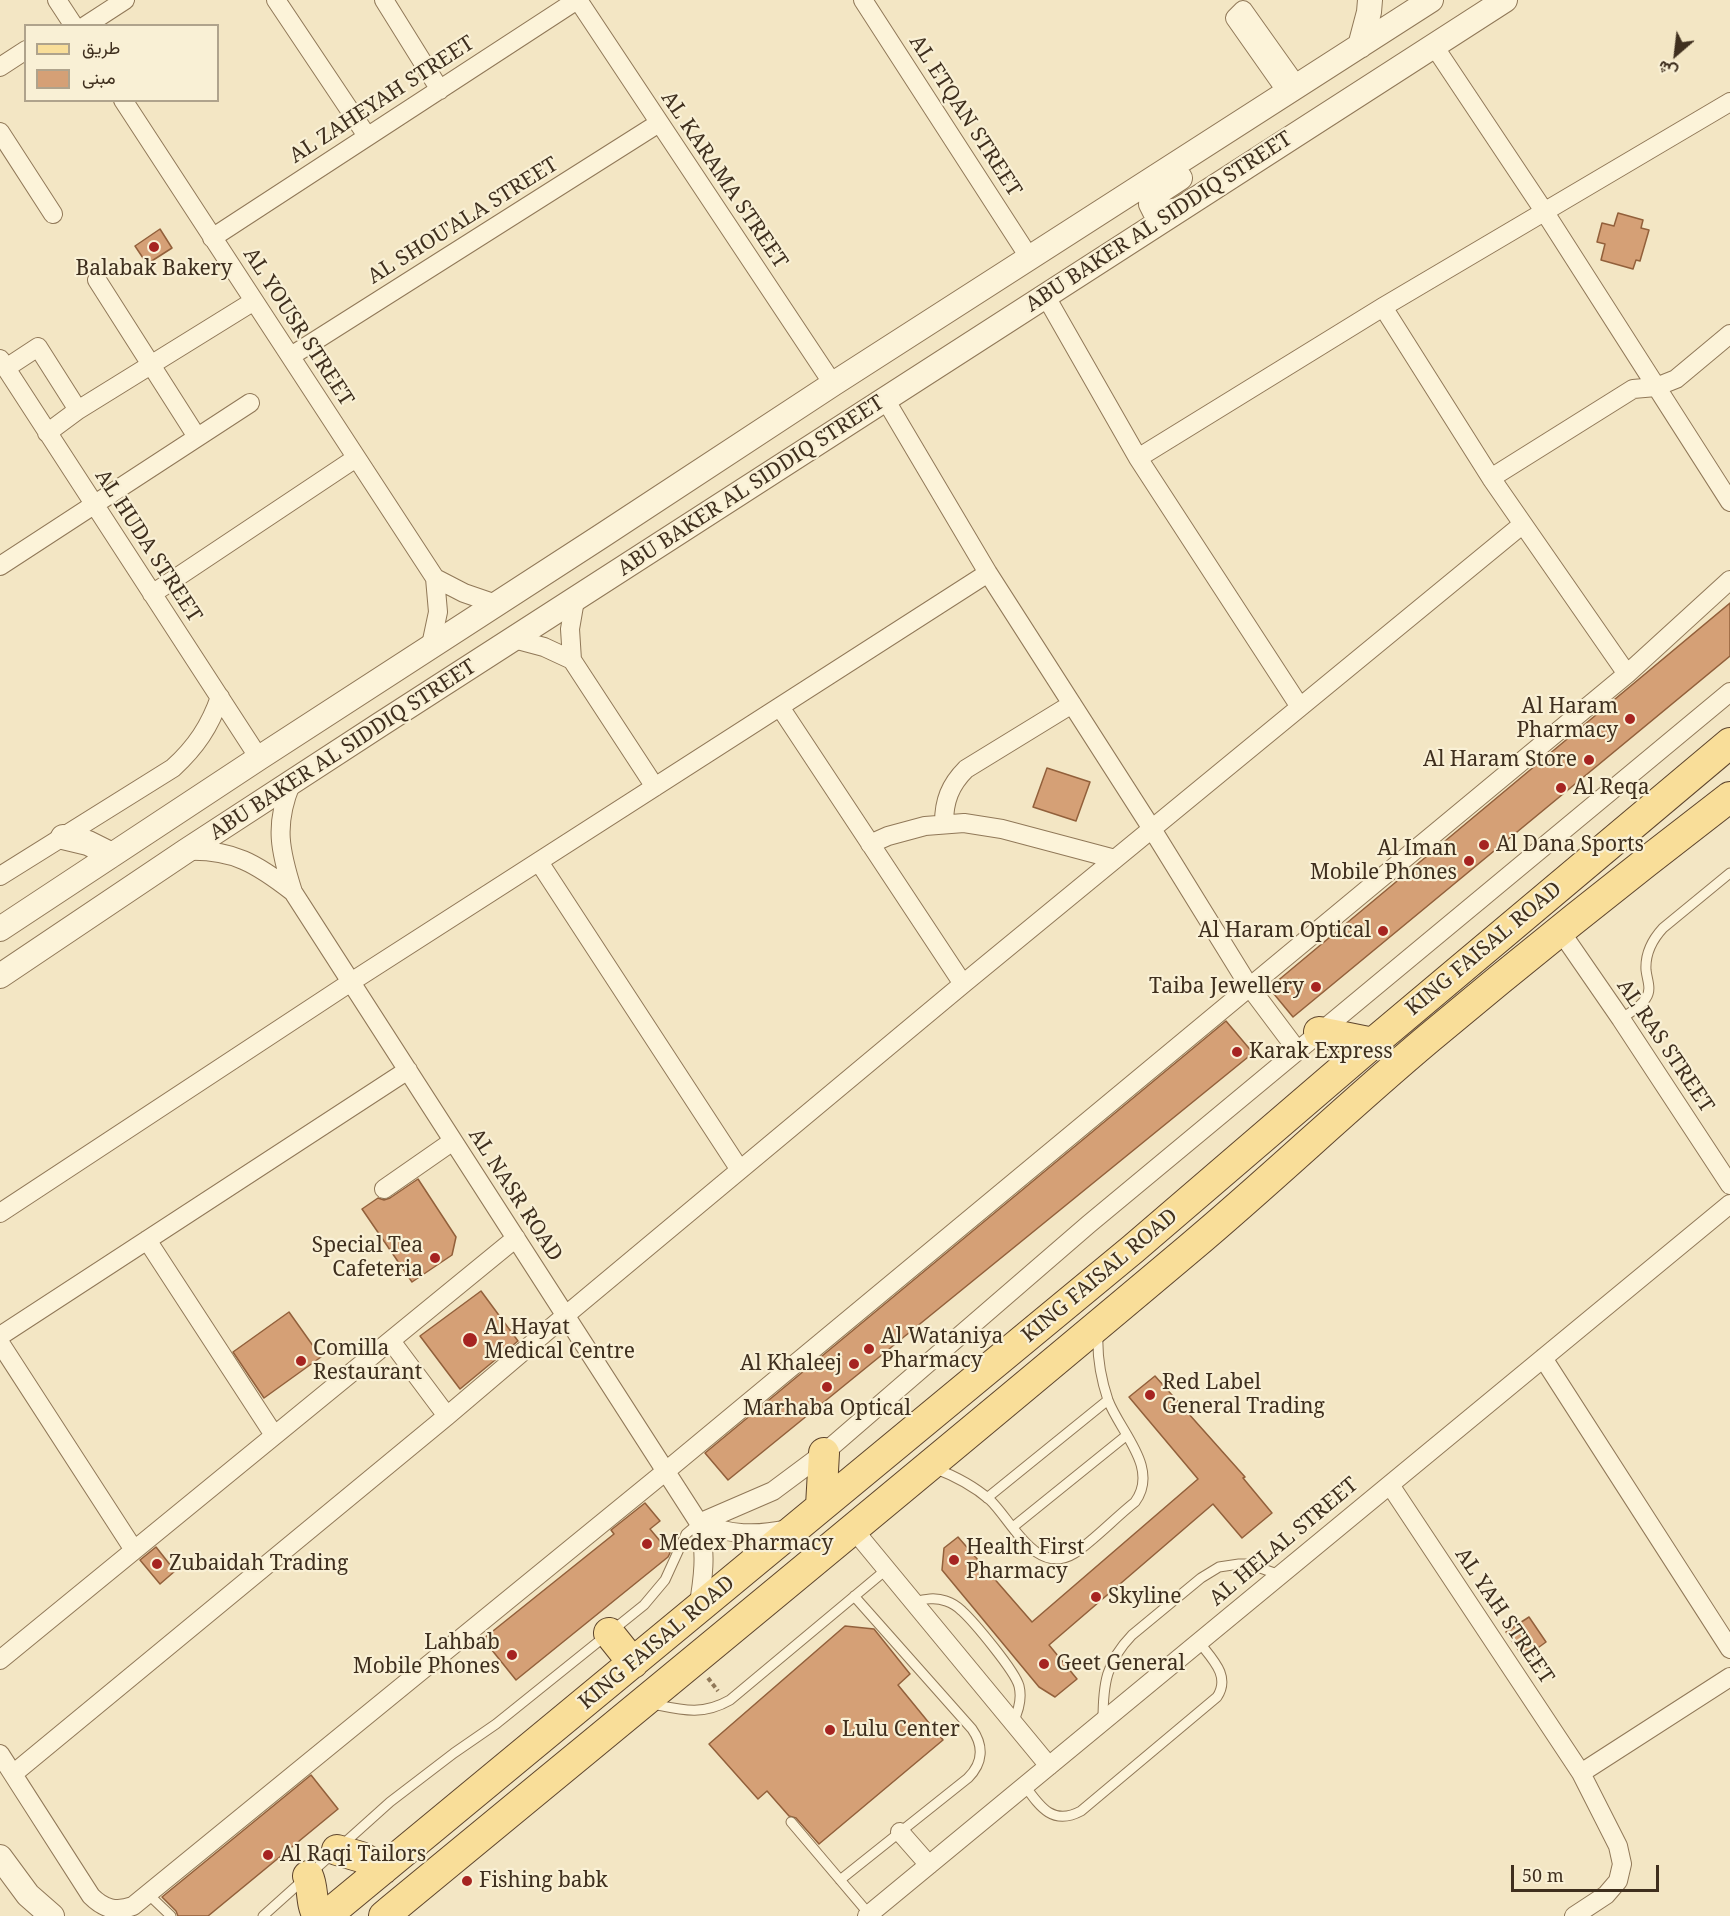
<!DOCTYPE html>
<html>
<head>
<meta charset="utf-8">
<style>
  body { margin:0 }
  #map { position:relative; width:1730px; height:1916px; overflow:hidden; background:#f3e6c4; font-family:"Noto Serif",Vazirmatn,serif }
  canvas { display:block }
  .legend { position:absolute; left:24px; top:24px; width:195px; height:78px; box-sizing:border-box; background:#f9f0d5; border:2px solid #afa38c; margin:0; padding:8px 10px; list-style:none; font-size:18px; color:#3f2f1e }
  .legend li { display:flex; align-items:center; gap:12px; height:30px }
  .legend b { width:30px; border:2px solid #afa38c }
  .north { position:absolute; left:1646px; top:24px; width:60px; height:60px; -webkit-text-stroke:4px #f9f0d5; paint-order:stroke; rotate:208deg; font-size:16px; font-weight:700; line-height:24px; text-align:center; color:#3f2f1e }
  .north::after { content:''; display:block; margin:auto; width:21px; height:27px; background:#3f2f1e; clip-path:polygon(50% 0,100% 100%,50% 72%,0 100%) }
  .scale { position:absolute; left:1511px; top:1865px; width:148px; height:27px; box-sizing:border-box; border:3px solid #3f2f1e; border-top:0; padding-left:8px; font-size:18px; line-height:21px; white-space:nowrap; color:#3f2f1e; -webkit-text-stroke:4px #f9f0d5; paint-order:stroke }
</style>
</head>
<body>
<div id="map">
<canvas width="1730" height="1916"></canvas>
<ul class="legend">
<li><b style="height:8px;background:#f9de99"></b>طريق</li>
<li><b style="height:16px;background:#d5a076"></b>مبنى</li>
</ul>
<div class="north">ش</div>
<div class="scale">50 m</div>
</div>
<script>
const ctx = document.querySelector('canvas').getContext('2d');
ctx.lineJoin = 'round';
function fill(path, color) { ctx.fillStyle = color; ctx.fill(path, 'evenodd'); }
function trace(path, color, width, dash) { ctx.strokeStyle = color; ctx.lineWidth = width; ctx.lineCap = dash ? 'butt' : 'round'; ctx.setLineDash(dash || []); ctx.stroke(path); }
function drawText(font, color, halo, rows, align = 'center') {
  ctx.font = font + ' "Noto Serif",serif'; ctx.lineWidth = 4.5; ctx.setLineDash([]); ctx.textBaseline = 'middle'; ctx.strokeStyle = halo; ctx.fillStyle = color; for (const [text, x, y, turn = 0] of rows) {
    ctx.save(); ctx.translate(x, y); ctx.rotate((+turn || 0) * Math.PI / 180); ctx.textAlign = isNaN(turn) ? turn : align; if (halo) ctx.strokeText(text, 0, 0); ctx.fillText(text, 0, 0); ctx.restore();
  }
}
const building = new Path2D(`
  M1618,213L1643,220L1641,228L1649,230L1640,261L1636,260L1633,269L1601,260L1605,244L1597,242L1602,223L1614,226Z
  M160,229L172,248L147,264L135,246Z
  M1730,603V656L1293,1017L1269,988Z
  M1047,768L1090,782L1076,821L1033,807Z
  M1226,1021L1253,1053L728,1480L705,1453Z
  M418,1179L456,1237L452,1255L412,1282L362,1209L378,1198L384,1200L390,1198Z
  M481,1291L518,1341L460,1389L420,1336Z
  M289,1312L321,1357L264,1398L233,1352Z
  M1155,1376L1245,1477L1243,1478L1272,1513L1242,1538L1213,1504L1049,1645L1077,1679L1055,1697L1039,1687L942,1570L944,1548L958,1537L1032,1622L1198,1479L1129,1397Z
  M645,1503L660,1521L650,1529L670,1553L668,1557L516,1680L483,1639L614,1534L611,1530Z
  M156,1547L175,1571L160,1584L140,1560Z
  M1529,1617L1546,1642L1524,1658L1506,1632Z
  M845,1626L874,1629L910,1674L898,1685L943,1740L819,1844L796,1818L789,1816L767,1791L758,1799L709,1744Z
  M311,1775L338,1809L208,1916H178L176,1911L162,1897Z`);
const path = new Path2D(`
  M708,1678L718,1691`);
const service = new Path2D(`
  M1621,1019C1629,1013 1641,1007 1646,998C1652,989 1647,980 1646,970C1645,953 1652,940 1663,928L1730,873
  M934,1468C955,1476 974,1486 990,1500C1012,1521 1036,1577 1075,1553C1094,1540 1116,1517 1135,1502C1160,1468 1120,1432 1108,1400C1101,1379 1097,1357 1098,1335
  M987,1498L1108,1400
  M1013,1527L1127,1435
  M914,1602C925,1599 935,1597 946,1601C952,1603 958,1607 962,1611C974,1622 1015,1671 1019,1686C1022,1698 1019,1710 1013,1722
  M652,1704C682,1710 702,1716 730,1700L887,1569
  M1103,1720C1103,1684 1106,1662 1132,1635L1201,1578L1219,1567L1239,1564H1249L1280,1575
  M1025,1786C1040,1807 1053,1826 1081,1811L1217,1697C1231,1676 1212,1659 1199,1642
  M791,1822L869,1914
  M840,1880L968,1778C983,1763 984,1746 972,1729L854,1596
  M148,1894L171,1916
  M263,1916L390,1802L454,1753L496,1724L644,1605L665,1580L686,1534L699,1523`);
const minor = new Path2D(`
  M57,0L74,26
  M276,0L367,136
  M384,0L440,90
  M578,0L833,384
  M863,0L1029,257
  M85,26L125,0
  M1434,46L1544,211L1730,502
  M0,67L26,50
  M1287,92L1235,18L1243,10L1297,86
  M123,100L435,578L438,612L431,645
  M0,132L53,214
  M212,238L577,0
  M97,280L197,437
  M1045,295L1138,458L1300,707
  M1383,307L1491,478L1627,674
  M291,356L659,123
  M0,359L259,758
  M6,368L38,347L78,410
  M885,399L988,573L1152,829L1249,986L1297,1050
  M47,433L78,410L254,301
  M1138,458L1383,307L1730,102
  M1491,478L1633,389L1656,387L1676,379L1730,334
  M0,566L250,403
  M435,578L464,593L496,604
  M152,594L356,458
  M575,600L570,629L572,660L655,787
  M514,639L544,647L572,660
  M780,707L963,984
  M291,784C274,825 280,851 293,892L699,1523C707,1552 703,1580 698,1609
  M944,823C944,801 950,785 966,769L1072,704
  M870,844L888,836L925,826L964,823L1002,829L1115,859
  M186,851C233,849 257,864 293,892
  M539,862L740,1170
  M0,876L173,768C196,747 210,726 220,697
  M1561,932L1621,1019L1730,1185
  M384,1189L453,1141
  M0,1213L351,982L988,573
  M147,1240L274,1435
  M0,1336L408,1070
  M391,1341L447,1416
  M0,1343L134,1550
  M1543,1358L1730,1649
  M1390,1485L1581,1773L1618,1846L1622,1864L1618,1881L1606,1895L1574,1916
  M699,1523L773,1491L824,1453L1089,1224L1730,692
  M699,1523C730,1535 756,1536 788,1529
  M854,1530L1049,1766
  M0,1660L516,1238
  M0,1754L91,1896C104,1909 116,1912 133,1906L666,1471L1627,674L1730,580
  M1581,1773L1730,1677
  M13,1774L447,1416L566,1315L963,984L1523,524
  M900,1832L929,1865
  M867,1916L1730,1204`);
const tertiary = new Path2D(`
  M1360,46L1369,12L1370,0
  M1178,210L1156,214L1151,204L1157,193L1180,178
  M63,837L88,843L112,855
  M0,929L259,758L600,537L833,384L1431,0
  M0,976L186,851L381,724L1505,0
  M0,1857L28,1895L52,1916`);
const primary = new Path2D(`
  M1319,1032L1373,1043
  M821,1506L824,1453
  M609,1633L633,1663
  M337,1850L361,1857L383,1869
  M308,1876C314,1889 310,1903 318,1916
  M326,1916L1133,1249L1373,1043L1730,743
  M384,1916C653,1694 923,1473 1190,1248C1271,1180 1347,1107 1428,1039C1527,956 1627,876 1730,797`);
const markers = [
  [154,247,6,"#a62421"],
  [1630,719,6,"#a62421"],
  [1589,760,6,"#a62421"],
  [1561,788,6,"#a62421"],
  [1484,845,6,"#a62421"],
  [1469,861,6,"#a62421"],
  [1383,931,6,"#a62421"],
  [1316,987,6,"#a62421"],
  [1237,1052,6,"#a62421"],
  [435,1258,6,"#a62421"],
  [470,1340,8,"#a62421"],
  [869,1349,6,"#a62421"],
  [301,1361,6,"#a62421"],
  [854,1364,6,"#a62421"],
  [827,1387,6,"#a62421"],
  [1150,1395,6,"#a62421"],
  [647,1544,6,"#a62421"],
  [954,1560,6,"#a62421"],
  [157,1564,6,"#a62421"],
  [1096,1597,6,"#a62421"],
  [512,1655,6,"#a62421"],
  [1044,1664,6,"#a62421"],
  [830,1730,6,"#a62421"],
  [268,1855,6,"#a62421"],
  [467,1881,6,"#a62421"]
];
const streetNames = [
  ["AL ZAHEYAH STREET",382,100,-33],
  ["AL ETQAN STREET",965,116,57],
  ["AL KARAMA STREET",724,180,56],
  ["AL SHOU'ALA STREET",463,221,-32],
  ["ABU BAKER AL SIDDIQ STREET",1159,222,-33],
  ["AL YOUSR STREET",298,327,57],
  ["ABU BAKER AL SIDDIQ STREET",751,486,-33],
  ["AL HUDA STREET",148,546,57],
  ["ABU BAKER AL SIDDIQ STREET",343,750,-33],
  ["KING FAISAL ROAD",1484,949,-40],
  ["AL RAS STREET",1665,1046,56],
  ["AL NASR ROAD",515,1195,57],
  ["KING FAISAL ROAD",1100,1276,-40],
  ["AL HELAL STREET",1284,1542,-40],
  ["AL YAH STREET",1504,1616,56],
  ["KING FAISAL ROAD",657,1643,-40]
];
const poiNames = [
  ["Balabak Bakery",154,269,"center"],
  ["Al Haram",1618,707,"right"],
  ["Pharmacy",1618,731,"right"],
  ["Al Haram Store",1577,760,"right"],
  ["Al Reqa",1573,788],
  ["Al Dana Sports",1496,845],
  ["Al Iman",1457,849,"right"],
  ["Mobile Phones",1457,873,"right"],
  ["Al Haram Optical",1371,931,"right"],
  ["Taiba Jewellery",1304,987,"right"],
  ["Karak Express",1249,1052],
  ["Special Tea",423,1246,"right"],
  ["Cafeteria",423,1270,"right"],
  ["Al Hayat",484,1328],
  ["Medical Centre",484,1352],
  ["Al Wataniya",881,1337],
  ["Pharmacy",881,1361],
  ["Comilla",313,1349],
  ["Restaurant",313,1373],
  ["Al Khaleej",842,1364,"right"],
  ["Red Label",1162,1383],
  ["General Trading",1162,1407],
  ["Marhaba Optical",827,1409,"center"],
  ["Medex Pharmacy",659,1544],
  ["Health First",966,1548],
  ["Pharmacy",966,1572],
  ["Zubaidah Trading",169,1564],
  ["Skyline",1108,1597],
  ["Lahbab",500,1643,"right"],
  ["Mobile Phones",500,1667,"right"],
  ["Geet General",1056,1664],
  ["Lulu Center",842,1730],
  ["Al Raqi Tailors",280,1855],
  ["Fishing babk",479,1881]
];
fill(building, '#d5a076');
trace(building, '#92603b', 1.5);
trace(service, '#907858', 11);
trace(minor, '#907858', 20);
trace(tertiary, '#907858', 26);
trace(primary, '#5e452d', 32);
trace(path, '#907858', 4, [4.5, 3]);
trace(service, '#fcf3d9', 9);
trace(minor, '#fcf3d9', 18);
trace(tertiary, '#fcf3d9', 24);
trace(primary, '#f9de99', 30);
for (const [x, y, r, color] of markers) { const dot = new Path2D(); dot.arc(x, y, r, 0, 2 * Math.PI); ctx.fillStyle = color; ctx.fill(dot); trace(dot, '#f9f0d5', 2); }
drawText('21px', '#3f2f1e', '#f9f0d5', streetNames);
drawText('21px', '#3f2f1e', '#f9f0d5', poiNames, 'left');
</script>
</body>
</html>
